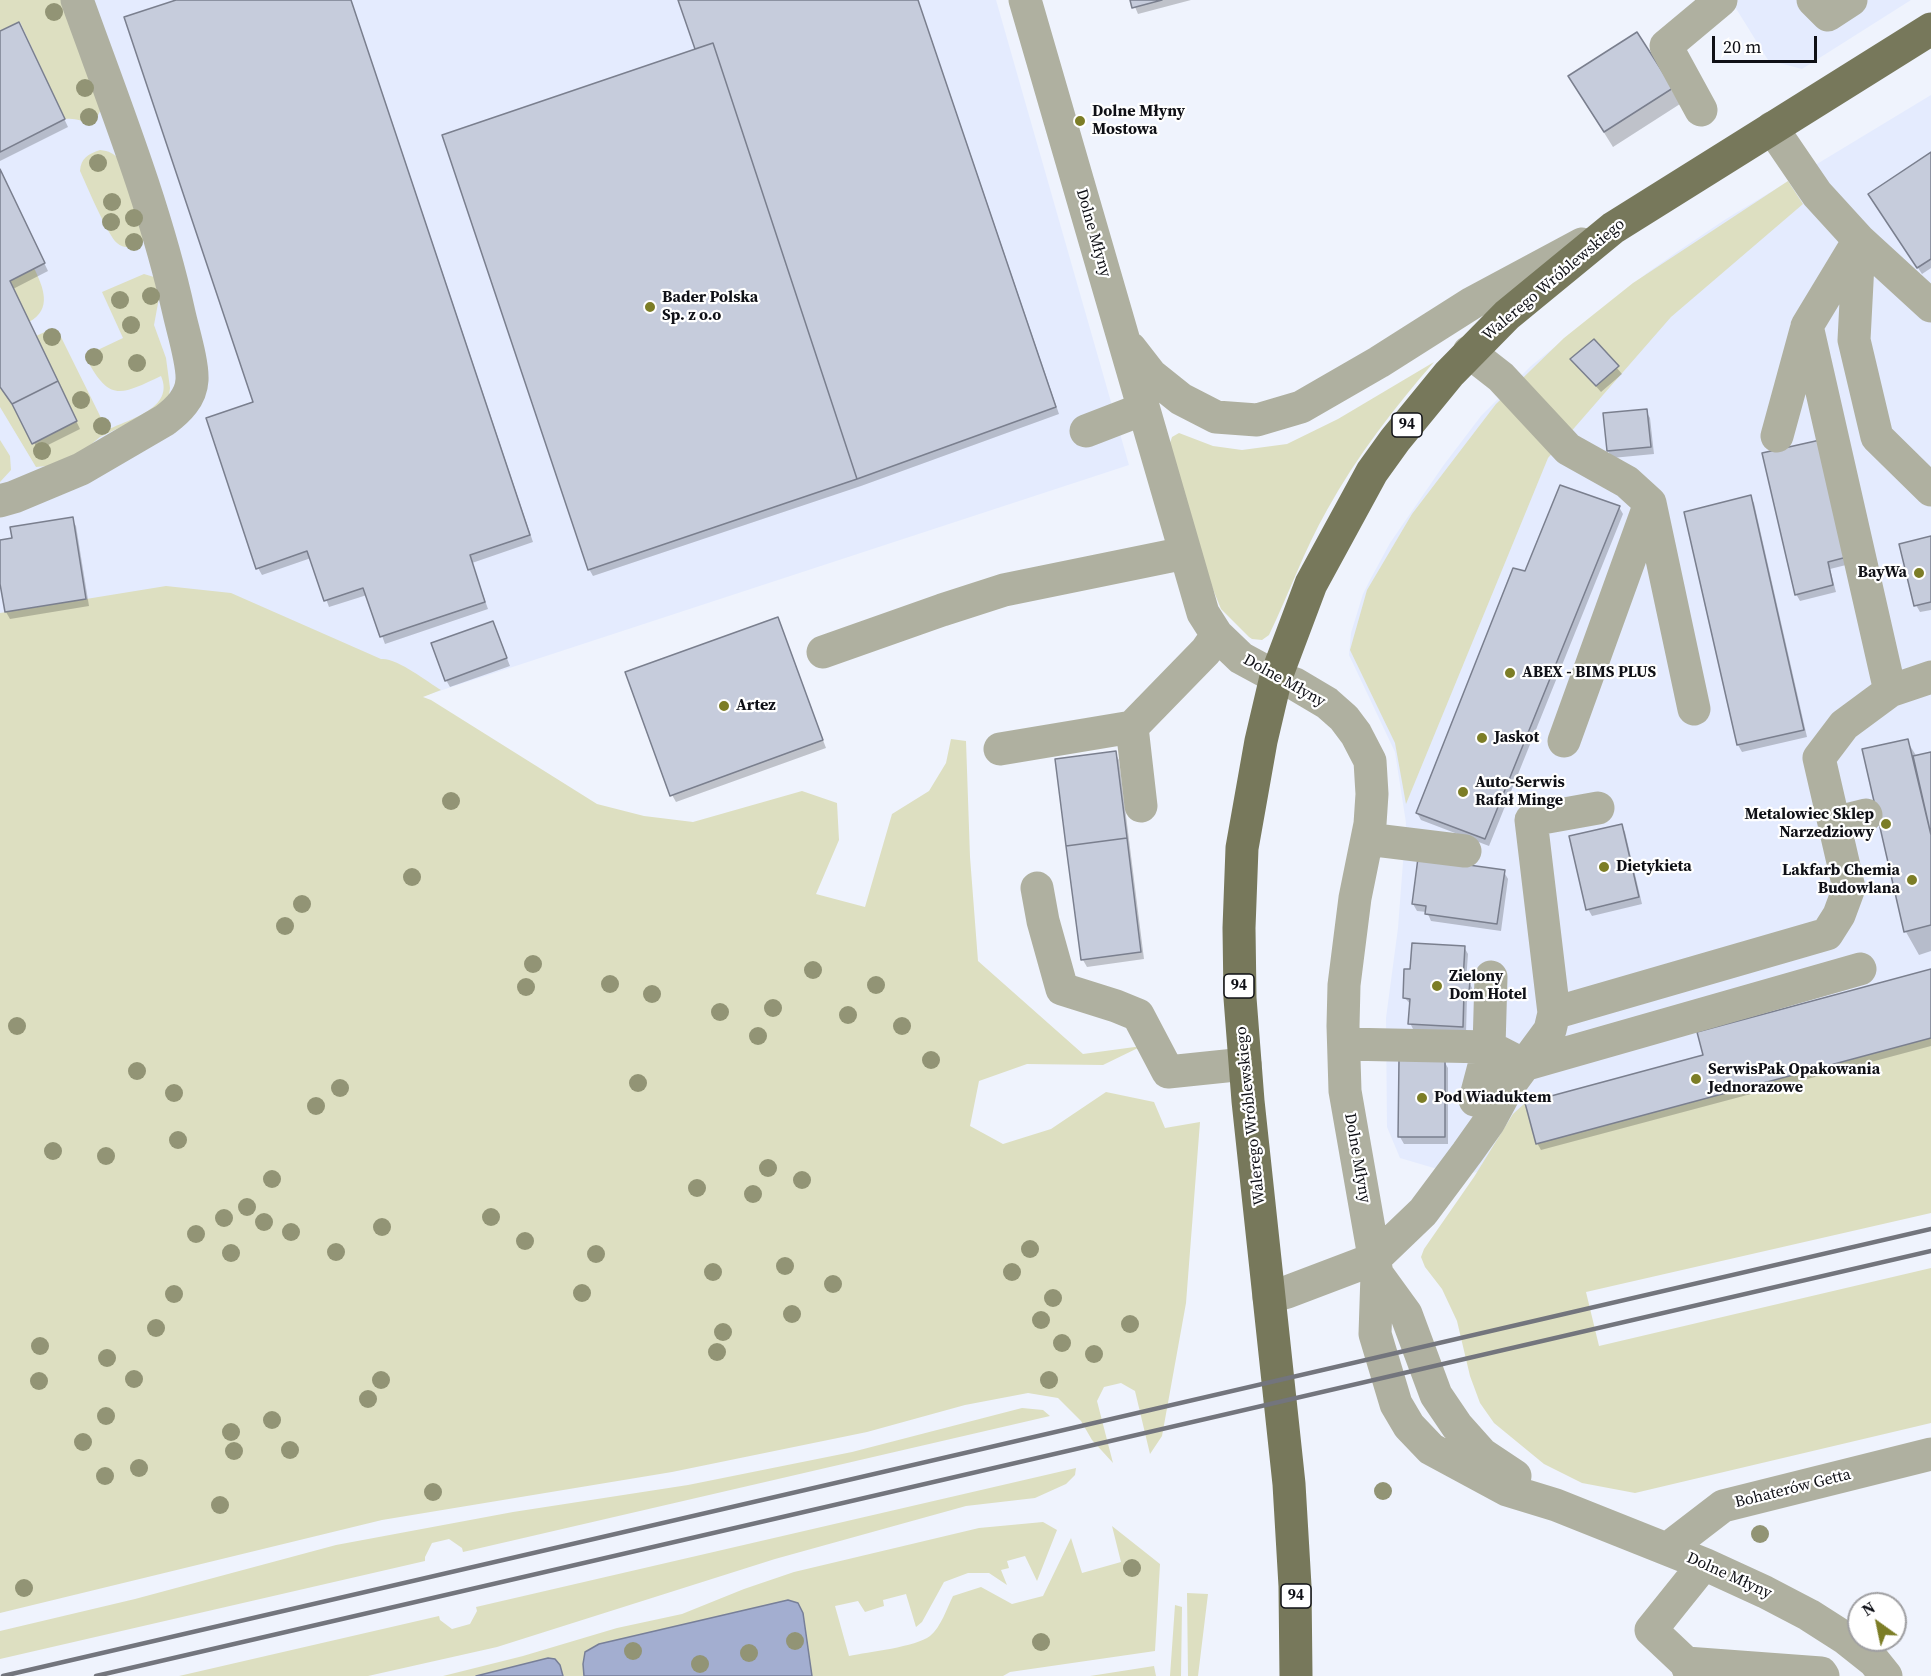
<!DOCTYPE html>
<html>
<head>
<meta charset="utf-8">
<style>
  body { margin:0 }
  #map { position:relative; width:1931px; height:1676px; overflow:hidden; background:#eff3fd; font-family:"Source Serif 4",serif }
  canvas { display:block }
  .north { position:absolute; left:1847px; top:1592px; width:60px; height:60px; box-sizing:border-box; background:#fff; border:2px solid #9f9fa2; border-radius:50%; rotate:327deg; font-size:16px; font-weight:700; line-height:24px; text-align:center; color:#0f1016 }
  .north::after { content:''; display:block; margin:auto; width:21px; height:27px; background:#7c7d26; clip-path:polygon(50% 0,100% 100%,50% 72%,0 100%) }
  .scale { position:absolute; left:1712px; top:36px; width:105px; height:27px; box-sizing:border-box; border:3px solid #0f1016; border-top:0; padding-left:8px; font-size:18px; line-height:21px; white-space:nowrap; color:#0f1016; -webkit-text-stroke:4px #fff; paint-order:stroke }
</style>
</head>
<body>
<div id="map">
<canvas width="1931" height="1676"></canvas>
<div class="north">N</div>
<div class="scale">20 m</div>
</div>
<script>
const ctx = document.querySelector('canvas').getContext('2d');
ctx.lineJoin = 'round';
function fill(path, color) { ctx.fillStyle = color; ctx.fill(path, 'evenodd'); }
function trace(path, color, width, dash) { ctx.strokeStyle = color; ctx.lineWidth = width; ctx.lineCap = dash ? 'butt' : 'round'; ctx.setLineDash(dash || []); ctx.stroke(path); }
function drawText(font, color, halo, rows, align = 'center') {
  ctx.font = font + ' "Source Serif 4",serif'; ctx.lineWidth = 4.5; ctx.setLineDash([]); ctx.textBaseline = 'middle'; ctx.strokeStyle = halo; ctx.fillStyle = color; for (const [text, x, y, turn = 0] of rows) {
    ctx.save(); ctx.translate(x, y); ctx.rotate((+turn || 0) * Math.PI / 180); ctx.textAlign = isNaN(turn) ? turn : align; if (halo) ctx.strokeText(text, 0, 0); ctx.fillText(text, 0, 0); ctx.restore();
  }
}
const built = new Path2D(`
  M0,0H996L1129,465L421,697L86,599L0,613Z
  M1734,0H1911L1802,69L1768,60L1732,2Z
  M1931,95V1055L1461,1176L1400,1158L1387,1127L1386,1018L1398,928L1406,823L1395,752L1349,655L1351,633L1363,594L1370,580L1390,543L1443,466L1481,416L1531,366L1647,273L1677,252L1726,219Z`);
const green = new Path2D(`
  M0,0H61L67,9L102,106C93,133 83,116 65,119L20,22L0,31Z
  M100,150C109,151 114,153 120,161L145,239C138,247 126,251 117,243C108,236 86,184 80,171C81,158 88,154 100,150Z
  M1788,181L1803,204L1671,317L1548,458L1406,804L1395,743L1350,650L1367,590L1412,514L1496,404L1564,338L1633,283Z
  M34,268C43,287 53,309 29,322L10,281Z
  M144,274L154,277L159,298L154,325L166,358L170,388L169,395L150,413L100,437L83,451L47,466L36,467L0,407V387L12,404L32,444L77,421L36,336L49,330H56L60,335L107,430C130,419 175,408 161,376C119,396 109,402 85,356L123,338L102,292Z
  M1434,362C1394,408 1357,456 1327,510C1304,550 1289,594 1269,635L1262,640L1252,639L1249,637L1221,609L1210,582L1170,443L1172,437L1179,433L1213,446L1242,450L1287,444L1338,419Z
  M0,440L10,456L11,470L0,482Z
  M166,586L231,593L381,659C396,657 428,682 441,690L423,697L431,700L597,804L644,816L693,822L802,791L837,803L839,840L816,894L865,907L892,814L929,791L946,763L951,739L966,741L970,857L978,961L1083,1054L1142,1046L1103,1065L1027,1064L979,1081L970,1126L1003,1144L1051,1129L1106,1092L1154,1102L1165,1128L1200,1122L1186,1303L1162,1436L1150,1454L1135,1391L1121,1383L1104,1387L1097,1401L1113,1463L1092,1440L1081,1421L1058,1398L1028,1393L965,1405L867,1432L672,1472L382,1520L0,1613V613Z
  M1931,1038V1213L1586,1292L1599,1346L1931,1268V1423L1635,1493L1582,1483L1544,1464L1494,1423L1480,1403L1470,1376L1457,1321L1442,1289L1425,1267L1421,1257L1424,1249L1474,1177L1513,1114L1525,1103L1536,1144Z
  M1022,1408L1043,1410L1050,1416L463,1552L462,1548L449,1539L432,1543L425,1557V1561L0,1659V1631L135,1599L336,1545L513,1512L688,1485L852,1452Z
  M1076,1468L1075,1475L1066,1484L1035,1498L966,1506L775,1559L497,1647L368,1676H179L439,1616L440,1620L452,1629L470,1624L477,1611L476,1607Z
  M1043,1522L1057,1530L1037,1581L1025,1556L1007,1561L1009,1568L1001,1570L1007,1585L989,1573H968L944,1582L922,1622L916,1627L906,1594L883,1600L884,1606L865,1612L858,1601L835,1606L849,1656C868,1652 916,1647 930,1636C941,1627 947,1608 953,1596L981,1587L1012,1604L1043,1596L1071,1538L1082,1573L1121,1562L1112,1526L1160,1564L1155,1651L1010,1672L1003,1676H443L523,1656L617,1628L682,1614L744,1589L794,1572L979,1528Z
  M1187,1593L1208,1594L1198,1676H1188Z
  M1175,1605L1182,1607L1181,1676H1170Z
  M1154,1666L1156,1676H1090Z`);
const water = new Path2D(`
  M788,1600L798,1603L803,1613L812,1676H584L583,1664L585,1652L599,1644Z
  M548,1658L555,1659L560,1665L563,1676H476Z`);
const shadow = new Path2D(`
  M180,0H351L533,542L472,563L488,609L385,644L367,595L329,607L311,558L262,575L258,568L255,403Z
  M680,0H918L1059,414L861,486L593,576L589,569L697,50Z
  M1132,0H1191L1138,14Z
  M23,31L68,127L0,161V33Z
  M1637,34L1680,104L1613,147L1578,91Z
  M1931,154V268L1922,274L1874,201Z
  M0,171L48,271L13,289L80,429L38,450L16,408L0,386Z
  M1594,341L1622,374L1601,392L1572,359Z
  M1646,411L1650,418L1654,454L1612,458L1608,451Z
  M1764,454L1850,564L1830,569L1836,592L1800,601L1796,594Z
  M1750,496L1754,503L1807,737L1742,752L1738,745Z
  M1619,507L1623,514L1489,846L1421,820L1417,813Z
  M72,519L76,526L89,606L10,619L6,612L0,574V542Z
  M1931,538V610L1920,612L1916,605Z
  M777,618L826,748L676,802L672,795Z
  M493,623L510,666L450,687L446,680Z
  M1907,741L1917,757L1931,754V951L1919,955L1906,932L1863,751Z
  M1115,753L1119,760L1144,959L1087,967L1083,960L1057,760Z
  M1621,825L1625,832L1642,904L1592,916L1588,909Z
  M1504,872L1508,879L1501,931L1431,921L1427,912L1417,911L1413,904Z
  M1464,947L1468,954L1466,982H1469L1473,990L1472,998H1467L1466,1033L1414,1031L1410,1023L1411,1005L1405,998L1412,971Z
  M1931,970V1046L1541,1150L1537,1143L1705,1056Z
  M1444,1061L1448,1068V1144H1404L1400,1137Z`);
const building = new Path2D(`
  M176,0H351L530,535L470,555L485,602L380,637L363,588L324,601L307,551L256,569L206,418L253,402L124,17Z
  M678,0H918L1056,407L857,479L713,43L695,49Z
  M1130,0H1162L1132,8Z
  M19,22L65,119L0,152V31Z
  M1637,32L1673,88L1604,132L1568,76Z
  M713,43L857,479L588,570L442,135Z
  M1931,152V259L1917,268L1868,194Z
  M0,169L45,263L10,281L58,381L12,404L0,387Z
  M1594,339L1619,366L1596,386L1570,359Z
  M58,381L77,421L32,444L12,404Z
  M1647,409L1651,447L1607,451L1603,413Z
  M1820,440L1847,557L1828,562L1833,585L1795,595L1762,453Z
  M1560,485L1620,506L1485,839L1416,813L1513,568L1525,571Z
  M1751,495L1804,730L1737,745L1684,512Z
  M73,517L86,599L5,612L0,584V540L12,538L10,527Z
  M1931,536V602L1914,606L1899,544Z
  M778,617L823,740L670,796L625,672Z
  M493,621L507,658L445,681L431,643Z
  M1908,739L1931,835V925L1904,932L1862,749Z
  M1116,751L1127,838L1066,846L1055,759Z
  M1931,752V835L1913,756Z
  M1622,824L1639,897L1586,910L1569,836Z
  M1127,838L1141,952L1081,960L1066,846Z
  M1418,858L1505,870L1497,924L1425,914L1426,906L1412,904Z
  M1412,943L1465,946L1463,981H1470L1469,992H1464L1463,1027L1408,1024L1410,999L1403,998L1404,969H1410Z
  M1931,969V1038L1536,1144L1525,1103L1703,1055L1697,1032Z
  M1399,1059H1445V1137H1398Z`);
const minor = new Path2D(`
  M1025,0L1203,613L1217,635L1241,658L1276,677L1295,684L1327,703L1344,718L1356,734L1370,761L1372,794L1370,824L1355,898L1344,985L1343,1026L1345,1091L1377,1274L1375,1334L1396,1404L1409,1426L1431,1449L1507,1490L1556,1505L1704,1564L1765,1592L1809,1615L1845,1638L1874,1661L1886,1676
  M1813,0L1828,15L1851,0
  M1701,110L1666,46L1721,0
  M1772,128L1817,194L1859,240L1931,306
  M1859,240L1807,326L1890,691
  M1859,244L1854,340L1877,437L1931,490
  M1130,348L1151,375L1181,399L1216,417L1257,420L1301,407L1379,362L1472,303L1582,244
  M1469,352L1501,377L1568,449L1627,482L1650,503L1694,709
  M1086,431L1143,409
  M1777,436L1806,330
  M0,501L14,497L81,469L165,420C178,410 191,398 192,380C193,363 183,331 179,313C155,205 114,103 77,0
  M823,652L942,610L1004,590L1185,553
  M1564,741L1650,503
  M1000,749L1132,727
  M1141,806L1132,727L1206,651L1217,635
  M1834,823L1866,815
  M1367,839L1465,851
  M1037,888L1043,921L1062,989L1116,1006L1138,1015L1168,1072L1245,1064
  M1554,1013L1827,934L1839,915L1849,888L1819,758L1844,725L1890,691L1931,677
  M1344,1044L1489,1047L1491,977
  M1475,1100L1489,1047L1524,1065L1860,969
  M1377,1274L1406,1314L1436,1395L1457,1426L1482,1454L1515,1476
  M1269,1297L1287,1292L1374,1259L1423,1212L1467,1153L1489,1122L1508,1087L1550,1030L1554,1013L1531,820L1598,808
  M1667,1549L1723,1506L1931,1454
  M1686,1663L1821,1673L1823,1676
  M1691,1676L1686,1663L1651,1630L1704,1564`);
const major = new Path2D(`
  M1296,1676L1295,1586L1289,1484L1248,1101L1240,998L1239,928L1242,848L1261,741L1276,677L1311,584L1372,472L1395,440L1449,374L1507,315L1613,228L1931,29`);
const rail = new Path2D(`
  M3,1676L1931,1229
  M96,1676L1931,1251`);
const trees = [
  [54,12],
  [85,88],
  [89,117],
  [98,163],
  [112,202],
  [134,218],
  [111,222],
  [134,242],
  [151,296],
  [120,300],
  [131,325],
  [52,337],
  [94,357],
  [137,363],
  [81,400],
  [102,426],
  [42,451],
  [451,801],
  [412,877],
  [302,904],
  [285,926],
  [533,964],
  [813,970],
  [610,984],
  [876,985],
  [526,987],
  [652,994],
  [773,1008],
  [720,1012],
  [848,1015],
  [17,1026],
  [902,1026],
  [758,1036],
  [931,1060],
  [137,1071],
  [638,1083],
  [340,1088],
  [174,1093],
  [316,1106],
  [178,1140],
  [53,1151],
  [106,1156],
  [768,1168],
  [272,1179],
  [802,1180],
  [697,1188],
  [753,1194],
  [247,1207],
  [491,1217],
  [224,1218],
  [264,1222],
  [382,1227],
  [291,1232],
  [196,1234],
  [525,1241],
  [1030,1249],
  [336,1252],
  [231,1253],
  [596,1254],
  [785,1266],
  [713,1272],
  [1012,1272],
  [833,1284],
  [582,1293],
  [174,1294],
  [1053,1298],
  [792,1314],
  [1041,1320],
  [1130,1324],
  [156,1328],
  [723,1332],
  [1062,1343],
  [40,1346],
  [717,1352],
  [1094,1354],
  [107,1358],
  [134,1379],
  [381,1380],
  [1049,1380],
  [39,1381],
  [368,1399],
  [106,1416],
  [272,1420],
  [231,1432],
  [83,1442],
  [290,1450],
  [234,1451],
  [139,1468],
  [105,1476],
  [1383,1491],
  [433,1492],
  [220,1505],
  [1760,1534],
  [1132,1568],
  [24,1588],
  [795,1641],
  [1041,1642],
  [633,1651],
  [749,1653],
  [700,1664]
];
const markers = [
  [1080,121,6,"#7c7d26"],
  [650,307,6,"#7c7d26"],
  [1919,573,6,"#7c7d26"],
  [1510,673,6,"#7c7d26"],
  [724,706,6,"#7c7d26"],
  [1482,738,6,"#7c7d26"],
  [1463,792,6,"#7c7d26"],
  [1886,824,6,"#7c7d26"],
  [1604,867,6,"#7c7d26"],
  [1912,880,6,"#7c7d26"],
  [1437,986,6,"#7c7d26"],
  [1696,1079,6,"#7c7d26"],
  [1422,1098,6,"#7c7d26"]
];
const shields = [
  [1407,425,30],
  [1239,986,30],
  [1296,1596,30]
];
const shieldNames = [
  ["94",1407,425],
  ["94",1239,986],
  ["94",1296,1596]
];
const poiNames = [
  ["Dolne Młyny",1092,112],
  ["Mostowa",1092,130],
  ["Bader Polska",662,298],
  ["Sp. z o.o",662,316],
  ["BayWa",1907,573,"right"],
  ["ABEX - BIMS PLUS",1522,673],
  ["Artez",736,706],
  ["Jaskot",1494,738],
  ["Auto-Serwis",1475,783],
  ["Rafał Minge",1475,801],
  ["Metalowiec Sklep",1874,815,"right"],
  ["Narzedziowy",1874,833,"right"],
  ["Dietykieta",1616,867],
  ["Lakfarb Chemia",1900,871,"right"],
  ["Budowlana",1900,889,"right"],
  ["Zielony",1449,977],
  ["Dom Hotel",1449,995],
  ["SerwisPak Opakowania",1708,1070],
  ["Jednorazowe",1708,1088],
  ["Pod Wiaduktem",1434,1098]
];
const streetNames = [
  ["Dolne Młyny",1093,233,74],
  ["Walerego Wróblewskiego",1554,280,-40],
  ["Dolne Młyny",1284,681,29],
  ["Walerego Wróblewskiego",1251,1116,-96],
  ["Dolne Młyny",1357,1158,80],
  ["Bohaterów Getta",1793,1489,-14],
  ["Dolne Młyny",1729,1576,24]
];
fill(built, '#e4ebfe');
fill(green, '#dddfc1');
fill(water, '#a3aed0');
trace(water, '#777f98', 1.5);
fill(shadow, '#0003');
fill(building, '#c6ccdc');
trace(building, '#7a7f8e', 1.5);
trace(minor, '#afb0a0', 33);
trace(major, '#77785b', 33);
trace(rail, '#73757d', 4.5);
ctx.fillStyle = '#929475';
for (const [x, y] of trees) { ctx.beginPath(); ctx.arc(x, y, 9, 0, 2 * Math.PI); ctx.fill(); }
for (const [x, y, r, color] of markers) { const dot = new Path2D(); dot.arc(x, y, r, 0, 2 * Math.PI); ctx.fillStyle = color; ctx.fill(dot); trace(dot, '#fff', 2); }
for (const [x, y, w] of shields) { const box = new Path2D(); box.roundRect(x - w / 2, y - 12, w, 24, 4.5); ctx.fillStyle = '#fff'; ctx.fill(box); trace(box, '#0f1016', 1.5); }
drawText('bold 15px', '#0f1016', null, shieldNames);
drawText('bold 16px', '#0f1016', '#fff', poiNames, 'left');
drawText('16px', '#0f1016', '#fff', streetNames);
</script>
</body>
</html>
